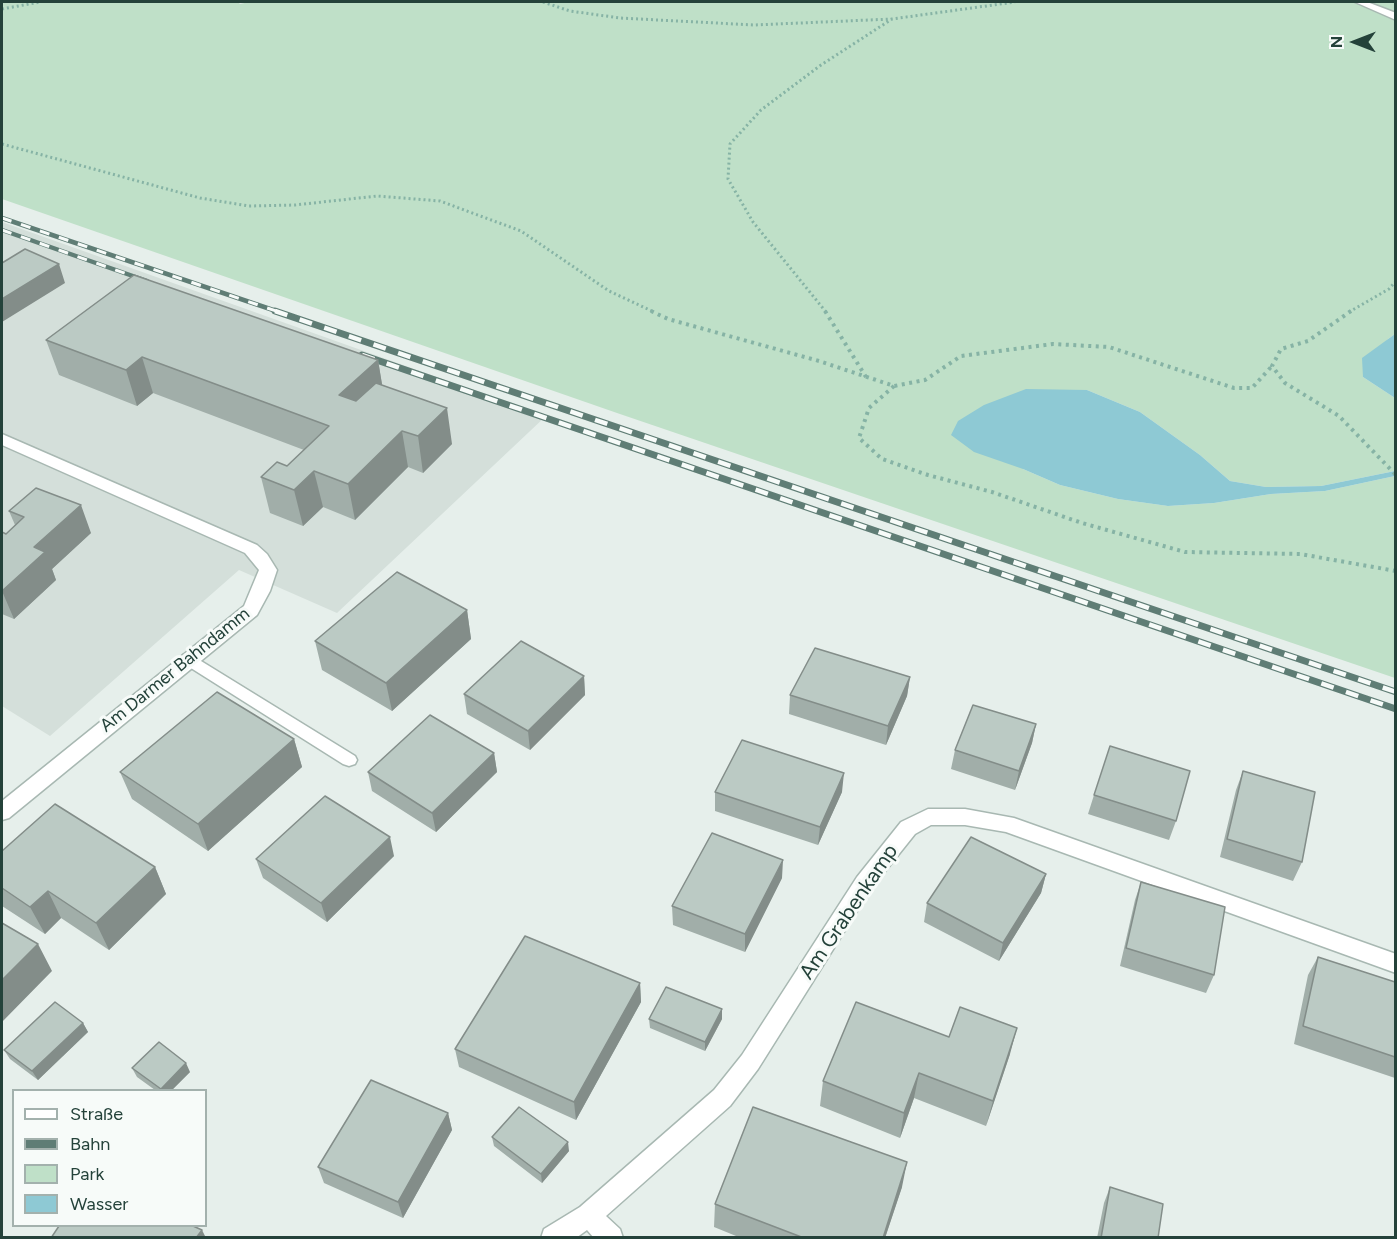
<!DOCTYPE html>
<html>
<head>
<meta charset="utf-8">
<style>
  body { margin:0 }
  #map { position:relative; width:1397px; height:1239px; overflow:hidden; background:#e6efeb; font-family:Figtree,sans-serif }
  canvas { display:block }
  .frame { position:absolute; inset:0; border:3px solid #24423a; pointer-events:none }
  .legend { position:absolute; left:12px; top:1089px; width:195px; height:138px; box-sizing:border-box; background:#f7fbf9; border:2px solid #a3b1ad; margin:0; padding:8px 10px; list-style:none; font-size:18px; color:#24423a }
  .legend li { display:flex; align-items:center; gap:12px; height:30px }
  .legend b { width:30px; border:2px solid #a3b1ad }
  .north { position:absolute; left:1325px; top:12px; width:60px; height:60px; -webkit-text-stroke:4px #f7fbf9; paint-order:stroke; rotate:270deg; font-size:16px; font-weight:700; line-height:24px; text-align:center; color:#24423a }
  .north::after { content:''; display:block; margin:auto; width:21px; height:27px; background:#24423a; clip-path:polygon(50% 0,100% 100%,50% 72%,0 100%) }
</style>
</head>
<body>
<div id="map">
<canvas width="1397" height="1239"></canvas>
<div class="frame"></div>
<ul class="legend">
<li><b style="height:8px;background:#fff"></b>Straße</li>
<li><b style="height:8px;background:#5f7d75"></b>Bahn</li>
<li><b style="height:16px;background:#bfe0c8"></b>Park</li>
<li><b style="height:16px;background:#8ec9d4"></b>Wasser</li>
</ul>
<div class="north">N</div>
</div>
<script>
const ctx = document.querySelector('canvas').getContext('2d');
ctx.lineJoin = 'round';
function fill(path, color) { ctx.fillStyle = color; ctx.fill(path, 'evenodd'); }
function trace(path, color, width, dash) { ctx.strokeStyle = color; ctx.lineWidth = width; ctx.lineCap = dash ? 'butt' : 'round'; ctx.setLineDash(dash || []); ctx.stroke(path); }
function drawText(font, color, halo, rows, align = 'center') {
  ctx.font = font + ' Figtree,sans-serif'; ctx.lineWidth = 6; ctx.setLineDash([]); ctx.textBaseline = 'middle'; ctx.strokeStyle = halo; ctx.fillStyle = color; for (const [text, x, y, turn = 0] of rows) {
    ctx.save(); ctx.translate(x, y); ctx.rotate((+turn || 0) * Math.PI / 180); ctx.textAlign = isNaN(turn) ? turn : align; if (halo) ctx.strokeText(text, 0, 0); ctx.fillText(text, 0, 0); ctx.restore();
  }
}
const built = new Path2D(`
  M2,222L546,416L337,613L239,570L50,736L2,706Z`);
const green = new Path2D(`
  M2,2H238L240,4L249,2H1395V334L1388,339L1363,377L1395,398V471L1321,486L1266,487L1230,481L1200,455L1140,412L1087,390L1023,469L1060,485L1118,499L1168,506L1214,503L1271,494L1325,491L1395,476V678L617,413L2,199Z`);
const water = new Path2D(`
  M1395,334V398L1363,377L1362,358Z
  M1026,389L1087,390L1140,412L1200,455L1230,481L1266,487L1321,486L1395,471V476L1325,491L1271,494L1214,503L1168,506L1118,499L1060,485L1023,469L974,452L951,435L958,421L984,405Z`);
const pathFar1 = new Path2D(`
  M543,2L570,11L620,18L754,25L892,19L1015,2
  M2,9L40,2
  M2,144L200,198L249,206L295,205L377,196L440,201L521,231L609,291L654,312
  M826,312L753,222L728,179L730,144L761,110L821,65L892,19
  M1349,312L1389,289L1396,281`);
const path = new Path2D(`
  M651,311L668,319L819,361L894,386L925,380L961,356L1053,344L1109,347L1234,388H1252L1272,366
  M825,311L866,377
  M1351,311L1308,341L1281,349L1272,366L1285,383L1339,416L1396,475
  M894,386L869,408L859,438L882,459L928,475L992,492L1082,523L1185,552L1300,554L1396,571`);
const lane = new Path2D(`
  M1355,2H1367L1396,13V20Z
  M188,653L355,756L357,760L355,764L349,766L343,764L183,663L180,659L183,655Z`);
const street = new Path2D(`
  M2,434L257,545L267,554L277,570L270,591L257,615L9,818L2,820V801L244,606L259,570L245,553L2,445Z
  M928,809H965L1014,818L1396,954V973L1006,832L965,825H931L915,834L871,889L758,1069L730,1106L606,1216L620,1229L623,1238H594L587,1230L576,1238H541L544,1229L580,1207L714,1090L742,1055L857,877L901,822Z`);
const railFar1 = new Path2D(`
  M2,218L279,312
  M2,230L147,281`);
const rail = new Path2D(`
  M275,311L1396,692
  M362,355L1396,709`);
const wall = new Path2D(`
  M46,340L378,360L382,385L452,444L423,473L408,467L355,520L323,507L303,526L270,513L261,477L287,466L304,450L153,393L137,406L59,375Z
  M9,511L91,533L52,569L56,580L14,619L2,614V532L6,534L15,525Z
  M467,610L471,639L392,711L322,670L315,641Z
  M584,676L585,695L530,750L467,714L464,694Z
  M910,677L907,696L886,745L789,714L790,695Z
  M1036,724L1032,743L1015,790L951,769L955,750Z
  M294,739L302,767L208,851L132,799L120,772Z
  M494,753L497,772L436,832L372,791L368,772Z
  M1243,771L1302,862L1293,881L1220,857L1236,790Z
  M715,792H842L818,845L715,811Z
  M1094,795L1176,821L1169,840L1088,814Z
  M2,851L155,867L166,894L109,950L61,918L45,934L2,906Z
  M394,856L327,922L263,878L256,859Z
  M1046,874L1041,893L999,961L924,922L927,903Z
  M782,878L745,952L673,925L672,906Z
  M1141,882L1214,975L1206,993L1120,966L1135,900Z
  M1318,957L1395,982V1078L1294,1044L1308,975Z
  M640,983L641,1002L576,1120L459,1067L455,1049Z
  M649,1019H722L705,1051L650,1028Z
  M83,1023L88,1032L38,1080L10,1059L4,1050Z
  M949,1037L1010,1054L986,1126L914,1098L900,1138L820,1106L823,1081Z
  M132,1068L190,1072L172,1090H155L137,1077Z
  M448,1113L452,1130L403,1218L324,1183L318,1167Z
  M492,1137L569,1151L542,1183L494,1146Z
  M902,1187L885,1238H741L714,1227L715,1204Z
  M1110,1187L1158,1238H1097L1104,1203Z`);
const shadedWall = new Path2D(`
  M59,264L65,283L2,322V299Z
  M142,357L153,393L137,406L126,370Z
  M378,360L384,396L346,431L339,395Z
  M447,408L452,444L423,473L418,436Z
  M402,431L408,467L355,520L348,484Z
  M314,471L323,507L303,526L294,490Z
  M81,505L91,533L52,569L56,580L14,619L2,591L34,547Z
  M467,610L471,639L392,711L386,683Z
  M584,676L585,695L530,750L528,731Z
  M910,677L907,696L886,745L888,726Z
  M1036,724L1032,743L1015,790L1019,771Z
  M294,739L302,767L208,851L198,824Z
  M494,753L497,772L436,832L432,813Z
  M844,773L842,792L818,845L820,827Z
  M390,837L394,856L327,922L321,903Z
  M783,860L782,878L745,952V934Z
  M155,867L166,894L109,950L96,923Z
  M1046,874L1041,893L999,961L1003,943Z
  M48,891L61,918L45,934L30,907Z
  M38,944L52,971L2,1022V980Z
  M640,983L641,1002L576,1120L574,1102Z
  M722,1009V1019L705,1051V1042Z
  M83,1023L88,1032L38,1080L32,1071Z
  M1017,1028L1010,1054L986,1126L993,1101Z
  M186,1063L190,1072L172,1090H161V1089Z
  M919,1073L914,1098L900,1138L904,1113Z
  M448,1113L452,1130L403,1218L398,1202Z
  M568,1142L569,1151L542,1183L541,1174Z
  M907,1162L902,1187L885,1238H883Z
  M202,1230L206,1238H196Z`);
const building = new Path2D(`
  M25,249L59,264L2,299V263Z
  M134,275L378,360L339,395L356,401L376,383L447,408L418,436L402,431L348,484L314,471L294,490L261,477L277,462L287,466L329,426L142,357L126,370L46,340Z
  M36,488L81,505L34,547L45,552L2,591V532L6,534L24,517L9,511Z
  M397,572L467,610L386,683L315,641Z
  M521,641L584,676L528,731L464,694Z
  M815,648L910,677L888,726L790,695Z
  M217,692L294,739L198,824L120,772Z
  M973,705L1036,724L1019,771L955,750Z
  M430,715L494,753L432,813L368,772Z
  M742,740L844,773L820,827L715,792Z
  M1110,746L1190,771L1176,821L1094,795Z
  M1243,771L1315,792L1302,862L1227,839Z
  M325,796L390,837L321,903L256,859Z
  M55,804L155,867L96,923L48,891L30,907L2,888V851Z
  M712,833L783,860L745,934L672,906Z
  M971,837L1046,874L1003,943L927,903Z
  M1141,882L1225,907L1214,975L1126,948Z
  M2,923L38,944L2,980Z
  M525,936L640,983L574,1102L455,1049Z
  M1318,957L1395,982V1057L1303,1026Z
  M666,987L722,1009L705,1042L649,1019Z
  M55,1002L83,1023L32,1071L4,1050Z
  M856,1002L949,1037L960,1007L1017,1028L993,1101L919,1073L904,1113L823,1081Z
  M159,1042L186,1063L161,1089L132,1068Z
  M371,1080L448,1113L398,1202L318,1167Z
  M519,1107L568,1142L541,1174L492,1137Z
  M753,1107L907,1162L883,1238H804L715,1204Z
  M1110,1187L1163,1204L1158,1238H1101Z
  M59,1226H193L202,1230L196,1238H51Z`);
const streetNames = [
  ["Am Darmer Bahndamm",175,670,-39]
];
const nearStreetnames = [
  ["Am Grabenkamp",849,912,-56]
];
fill(built, '#d4dfda');
fill(green, '#bfe0c8');
fill(water, '#8ec9d4');
trace(lane, '#a8b8b2', 3);
trace(street, '#a8b8b2', 3);
trace(pathFar1, '#86b3a5', 3, [2, 3]);
trace(path, '#86b3a5', 4, [3, 4.5]);
fill(lane, '#fff');
fill(street, '#fff');
trace(railFar1, '#5f7d75', 4.5);
trace(rail, '#5f7d75', 7);
trace(railFar1, '#f7fbf9', 3, [10]);
trace(rail, '#f7fbf9', 4.5, [13]);
fill(wall, '#a1aea9');
fill(shadedWall, '#838d89');
fill(building, '#bbcac4');
trace(building, '#838d89', 1.5);
drawText('18px', '#24423a', '#f7fbf9', streetNames);
drawText('21px', '#24423a', '#f7fbf9', nearStreetnames);
</script>
</body>
</html>
